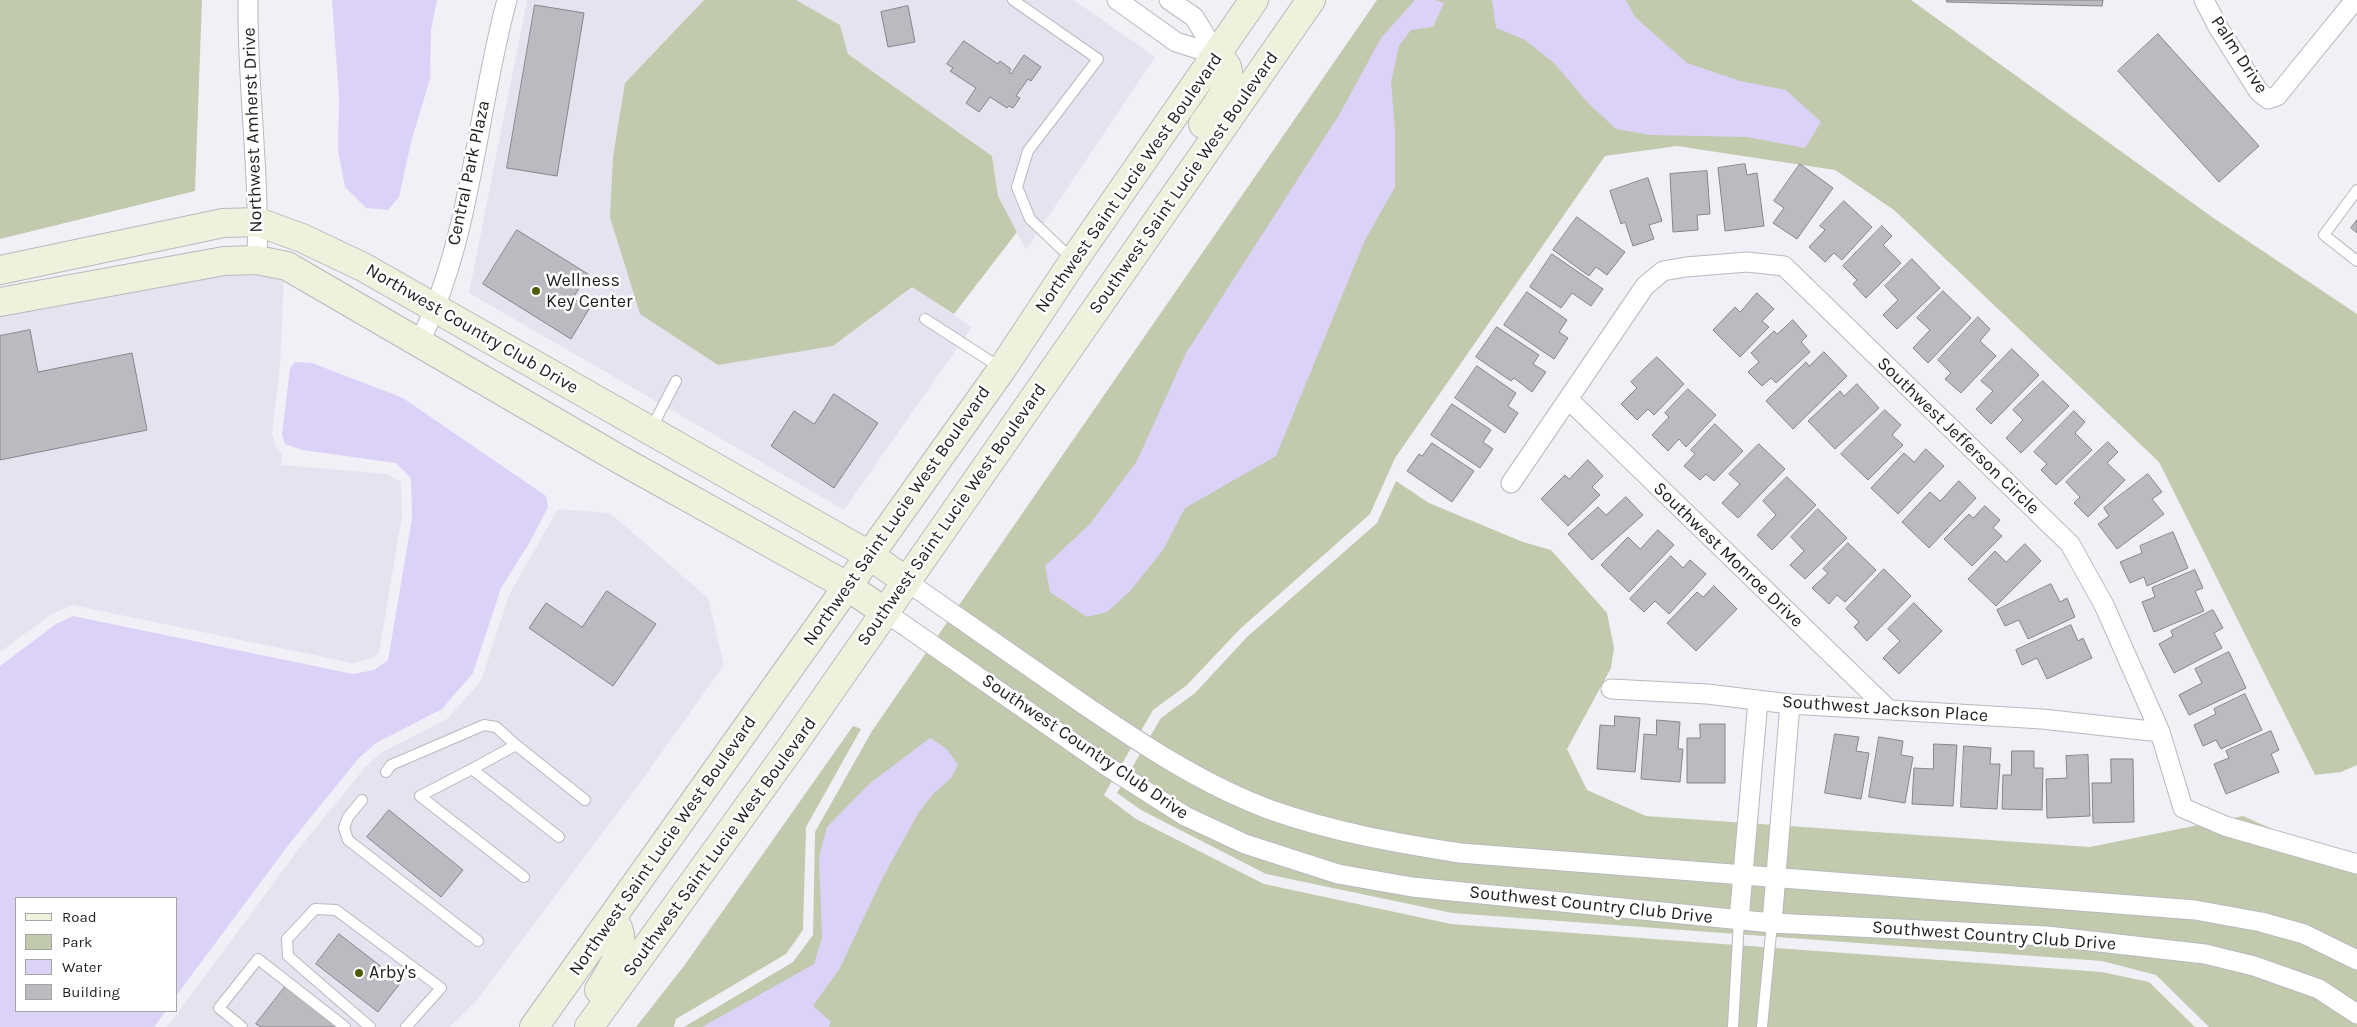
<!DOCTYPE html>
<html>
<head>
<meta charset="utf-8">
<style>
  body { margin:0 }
  #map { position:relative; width:2357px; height:1027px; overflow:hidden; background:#f2f0f7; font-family:Karla,sans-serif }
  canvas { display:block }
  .legend { position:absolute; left:15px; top:897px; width:162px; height:115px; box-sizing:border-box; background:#fff; border:1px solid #a5a5a6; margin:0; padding:6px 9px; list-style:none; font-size:15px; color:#1e1e20 }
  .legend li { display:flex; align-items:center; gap:10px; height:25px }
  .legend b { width:25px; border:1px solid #a5a5a6 }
</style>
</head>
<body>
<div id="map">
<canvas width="2357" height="1027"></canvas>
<ul class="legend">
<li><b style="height:6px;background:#ecf2dc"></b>Road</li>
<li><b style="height:14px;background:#c1caad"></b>Park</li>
<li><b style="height:14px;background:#dcd2f8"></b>Water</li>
<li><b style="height:14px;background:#bcbac0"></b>Building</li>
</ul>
</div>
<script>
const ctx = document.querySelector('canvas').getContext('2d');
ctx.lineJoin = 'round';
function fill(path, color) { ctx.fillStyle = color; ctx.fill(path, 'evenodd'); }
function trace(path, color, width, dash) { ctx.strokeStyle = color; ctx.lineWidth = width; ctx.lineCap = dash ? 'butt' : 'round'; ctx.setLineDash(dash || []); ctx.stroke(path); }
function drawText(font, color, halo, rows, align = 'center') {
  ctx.font = font + ' Karla,sans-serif'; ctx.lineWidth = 5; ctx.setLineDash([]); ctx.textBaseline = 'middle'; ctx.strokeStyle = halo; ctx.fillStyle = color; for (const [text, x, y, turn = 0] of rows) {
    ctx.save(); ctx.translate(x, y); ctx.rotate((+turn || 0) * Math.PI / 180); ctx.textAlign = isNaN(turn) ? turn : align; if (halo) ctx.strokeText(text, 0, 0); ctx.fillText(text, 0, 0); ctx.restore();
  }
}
const built = new Path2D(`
  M527,0H704L625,83L613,156L610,217L833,346L912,286L972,327L844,510L469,293Z
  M796,0H1074L1155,57L1026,250L998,196L992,156L848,54L840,25Z
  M257,271L284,276L280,366L272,433L276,448L282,454L281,465L388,474L401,482L402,516L379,653L370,659L352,663L72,605L50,615L0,652V313L226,272Z
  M558,509L610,513L708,598L724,665L632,794L476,1001L450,1027H167L298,850L365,767L382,752L447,719L481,681L510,593Z`);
const green = new Path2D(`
  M0,0H202L195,191L0,239Z
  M704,0H796L840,25L848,54L992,156L998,196L1017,232L954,314L912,287L833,346L718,365L640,314L610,217L613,156L625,83Z
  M1377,0H1911L2212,217L2357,314V765L2341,772L2315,775L2159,462L1894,210L1835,170L1677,146L1605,156L1395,458L1370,514L1240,629L1187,685L1153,710L1104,795L1136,819L1264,884L1451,924L2102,972L2149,982L2195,1027H684L793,962L813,935L815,832L872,731Z
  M1396,481L1429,503L1523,542L1551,550L1607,613L1614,648L1611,668L1567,749L1587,790L1646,816L2090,847L2243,816L2357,867V1027H2209L2156,975L2102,961L1452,913L1266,874L1141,810L1117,793L1161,718L1195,693L1247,637L1377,523Z
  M853,726L861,729L806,827L803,930L786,954L676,1019L674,1027H636L684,966Z`);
const water = new Path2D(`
  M332,0H437L431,30L430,79L411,142L399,197L388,210L366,208L345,187L338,151L339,98Z
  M1415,0H1435L1444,3L1433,27L1411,30L1399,46L1391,82L1395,130V187L1365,240L1276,456L1185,508L1163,550L1131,590L1107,612L1087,617L1050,592L1045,566L1090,524L1137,461L1186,353L1339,115L1381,38Z
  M1492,0H1626L1635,17L1687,63L1740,81L1786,90L1821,122L1805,148L1747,137L1651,135L1616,129L1588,103L1554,63L1525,40L1496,28Z
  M295,362L312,363L403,398L546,496L548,507L530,542L501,588L473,673L442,709L376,743L358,759L290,843L176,996V898H16V1011H166L154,1027H0V666L56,624L73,616L353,674L374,670L388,660L412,518L411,478L396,463L302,450L285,444L282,435L290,368Z
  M930,738L947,749L958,765L951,778L933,794L919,812L883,877L840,968L813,1006L831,1022L829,1027H702L814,964L822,938L819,857L827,827L869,784Z`);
const building = new Path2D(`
  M1947,0H2103L2102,6L1947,2Z
  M535,5L584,13L557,176L507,168Z
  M908,6L915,42L888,47L881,12Z
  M2158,34L2259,146L2219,182L2118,71Z
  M964,41L998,64L1000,61L1011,69L1009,72L1011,74L1024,55L1041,67L1031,81L1028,79L1016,96L1020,98L1013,108L1009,106L1007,108L990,97L979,112L966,103L976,88L950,71L953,68L947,64Z
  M1745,164L1747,175L1757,173L1764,226L1725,231L1718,168Z
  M1800,164L1833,188L1797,239L1773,223L1784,208L1774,201Z
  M1707,171L1710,214L1697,215L1698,230L1673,232L1670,174Z
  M1648,178L1662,221L1649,225L1654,239L1633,246L1625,222L1621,224L1610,191Z
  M1844,201L1872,227L1842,260L1834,253L1825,262L1809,247L1825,230L1820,226Z
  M1577,217L1625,252L1607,275L1596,267L1589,276L1553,250Z
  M2357,220V233L2351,228Z
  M1882,226L1892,236L1883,245L1901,263L1866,298L1853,284L1857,280L1843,266Z
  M517,230L588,274L573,298L589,309L571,339L483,284Z
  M1552,254L1603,289L1591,306L1572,293L1561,308L1530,287Z
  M1912,259L1940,288L1897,329L1883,315L1898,300L1885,286Z
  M1943,291L1971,318L1928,363L1913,348L1930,330L1917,318Z
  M1527,292L1567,320L1559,332L1568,338L1554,359L1504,325Z
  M1757,293L1774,309L1762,321L1769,327L1740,357L1713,330L1735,307L1740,312Z
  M1978,317L1990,329L1980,341L1996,356L1961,393L1945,379L1951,373L1938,360Z
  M1793,320L1807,336L1801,342L1810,352L1776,383L1771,378L1762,386L1748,372L1759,362L1751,353L1774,331L1777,334Z
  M1497,327L1539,355L1533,364L1546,372L1532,392L1514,378L1511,381L1476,357Z
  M30,330L38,372L132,353L147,430L0,460V336Z
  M2012,349L2039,375L1991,424L1976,409L1993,391L1981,381Z
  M1824,352L1847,376L1793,429L1766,401L1806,362L1809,366Z
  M1657,357L1684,384L1654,415L1648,409L1637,420L1621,404L1637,388L1631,382Z
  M1477,366L1516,393L1508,406L1518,413L1505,433L1455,398Z
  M2043,381L2069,406L2021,453L2006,438L2023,420L2013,410Z
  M1857,384L1879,408L1835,449L1808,421L1840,391L1844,396Z
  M1688,389L1716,415L1686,447L1679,439L1668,451L1652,435L1669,417L1665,413Z
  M834,394L878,423L834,488L771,446L794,411L814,424Z
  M1452,404L1491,430L1483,442L1493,449L1480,468L1431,435Z
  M1885,410L1901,425L1892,435L1903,445L1868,480L1841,454Z
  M2074,411L2085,422L2075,433L2092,450L2056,485L2041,470L2047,464L2034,452Z
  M1715,424L1743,451L1714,481L1706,474L1700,480L1684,466L1695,454L1691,450Z
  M2108,442L2118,452L2107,463L2125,480L2088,517L2074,503L2080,497L2066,482Z
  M1432,443L1474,471L1452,502L1407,471L1419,454L1422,456Z
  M1759,444L1785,469L1738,518L1722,503L1740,484L1729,474Z
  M1926,449L1944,466L1898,514L1871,488L1904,453L1914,462Z
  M1588,460L1603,476L1592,487L1600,495L1568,526L1541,499L1565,475L1569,479Z
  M2148,474L2162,492L2152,499L2164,514L2117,549L2098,524L2109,516L2104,508Z
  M1787,477L1816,505L1772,550L1757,535L1776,515L1763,501Z
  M1959,481L1976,498L1929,548L1902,522L1930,492L1940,501Z
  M1626,497L1643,515L1592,560L1568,534L1598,507L1606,515Z
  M1985,506L2000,520L1993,528L2002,536L1972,566L1944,539L1969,514L1973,518Z
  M1818,509L1847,538L1805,579L1790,565L1804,551L1791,537Z
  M1658,530L1674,545L1629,592L1601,565L1628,537L1640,549Z
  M2173,532L2188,568L2147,586L2144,577L2130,583L2120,562L2142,553L2140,546Z
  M1848,543L1876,570L1845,602L1837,595L1829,604L1812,588L1828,573L1823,569Z
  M2025,544L2041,561L1996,606L1968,579L1995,551L2006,562Z
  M1671,556L1683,568L1690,560L1706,574L1669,614L1655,601L1644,612L1630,599Z
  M1884,569L1911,596L1867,641L1854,627L1859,622L1846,609Z
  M2195,570L2203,588L2195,591L2204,611L2154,632L2142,602L2155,597L2152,588Z
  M2051,584L2060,602L2067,598L2075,617L2028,639L2019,620L2005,626L1997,610Z
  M1714,586L1737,609L1696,651L1667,623L1697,592L1703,597Z
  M607,591L656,624L613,686L529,628L546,603L582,627Z
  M1914,603L1942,631L1899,674L1883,658L1900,641L1888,629Z
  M2213,610L2223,628L2214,633L2222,648L2174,673L2159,644L2173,636L2171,631Z
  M2071,625L2078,641L2083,638L2092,658L2047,679L2037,658L2022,665L2016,650Z
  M2229,652L2246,688L2189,715L2179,695L2202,683L2195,669Z
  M2245,694L2262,730L2221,749L2216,740L2203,746L2194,725L2216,714L2214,709Z
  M1615,716L1640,718L1635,772L1597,769L1600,725L1614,726Z
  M1657,720L1680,722L1678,749H1683L1680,782L1641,779L1644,734L1656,735Z
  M1700,724H1725V783H1687V738H1700Z
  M2271,731L2279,750L2271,754L2279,772L2226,794L2214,764L2229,758L2226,751Z
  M1835,734L1859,737L1856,751L1869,753L1861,799L1825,793Z
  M1879,737L1903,741L1901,755L1913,757L1905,803L1869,797Z
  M1934,744L1957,745L1953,806L1912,804L1914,768L1933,769Z
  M1964,746L1991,748L1990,764H2000L1997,809L1961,807Z
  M2012,751H2034V768H2043L2042,810L2002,809L2003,775H2011Z
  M2088,755L2090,816L2047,818L2046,779L2067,778L2066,756Z
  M2111,759H2133L2134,822L2093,823L2092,783H2111Z
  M389,810L463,870L441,897L367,837Z
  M339,934L401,982L378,1012L316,964Z
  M285,987L338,1027H261L256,1024Z`);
const lane = new Path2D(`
  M1013,0L1098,59L1028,151L1017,187L1030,219L1073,260
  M2357,190L2324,235L2357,261
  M925,319L1001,368
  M651,429L676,381
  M472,769L516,745L585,800
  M386,772L391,765L484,725L496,727L516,745
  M362,800L348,817L344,828L348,840L478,941
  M524,877L420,796L472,769L559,837
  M242,1027L219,1008L258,959L345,1027
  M370,1027L288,956L287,939L315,909L336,910L441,988L406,1027
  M1733,1027L1739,920
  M1762,1027L1772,923`);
const street = new Path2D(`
  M248,0C247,87 260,173 257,260
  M1117,0L1176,42L1217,55
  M1169,0L1194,17L1217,55
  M2204,0L2218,27L2259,92L2268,99L2277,96L2355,0
  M419,343C472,238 476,113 507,0
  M1569,400L1888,709
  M1511,483L1645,286L1663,271L1686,267L1747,262L1784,266L2070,544L2104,605L2160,732L2183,808L2225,826L2357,864
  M906,581C964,622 1022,662 1080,702C1140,743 1203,785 1271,810C1333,832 1396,843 1460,853L2195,910L2261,922L2304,934L2357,960
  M885,612L1105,765L1185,816L1245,844L1338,874L1412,887L1772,923L2047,936L2205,954L2254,966L2319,989L2357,1014
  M1611,689L1707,694L1790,704L2042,719L2160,732
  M1739,920L1758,700
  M1772,923L1790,704`);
const secondary = new Path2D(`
  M1203,124C1213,110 1234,86 1227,67C1225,63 1221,59 1217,55
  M0,270L223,223L258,222L302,238L363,267L869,555L906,581
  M0,302L224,261L257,260L287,266L619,459L847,586L885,612
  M599,990C611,971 632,940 612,919
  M534,1027L1002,369L1074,260L1254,0
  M589,1027L792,746L1311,0`);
const markers = [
  [536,291,5,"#4d5e01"],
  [359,973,5,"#4d5e01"]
];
const streetNames = [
  ["Palm Drive",2239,55,57],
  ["Northwest Amherst Drive",253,130,-92],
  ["Central Park Plaza",469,173,-78],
  ["Northwest Saint Lucie West Boulevard",1129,183,-55],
  ["Southwest Saint Lucie West Boulevard",1184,183,-55],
  ["Northwest Country Club Drive",472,329,30],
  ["Southwest Jefferson Circle",1958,436,44],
  ["Southwest Saint Lucie West Boulevard",952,515,-55],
  ["Northwest Saint Lucie West Boulevard",897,516,-55],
  ["Southwest Monroe Drive",1728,555,44],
  ["Southwest Jackson Place",1885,709,4],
  ["Southwest Country Club Drive",1085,747,34],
  ["Northwest Saint Lucie West Boulevard",663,846,-55],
  ["Southwest Saint Lucie West Boulevard",720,847,-54],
  ["Southwest Country Club Drive",1591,905,6],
  ["Southwest Country Club Drive",1994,936,4]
];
const poiNames = [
  ["Wellness",546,281],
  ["Key Center",546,302],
  ["Arby's",369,973]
];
fill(built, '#e6e3f1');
fill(green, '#c1caad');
fill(water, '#dcd2f8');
fill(building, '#bcbac0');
trace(building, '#86858b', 1);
trace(lane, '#b9b8be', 12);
trace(street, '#b9b8be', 21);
trace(secondary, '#b9b8be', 30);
trace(lane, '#fff', 10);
trace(street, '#fff', 19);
trace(secondary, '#ecf2dc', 28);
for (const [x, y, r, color] of markers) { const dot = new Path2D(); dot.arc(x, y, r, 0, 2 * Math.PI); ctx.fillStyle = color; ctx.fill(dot); trace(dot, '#fff', 2); }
drawText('18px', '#1e1e20', '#fff', streetNames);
drawText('18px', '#1e1e20', '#fff', poiNames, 'left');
</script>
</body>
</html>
